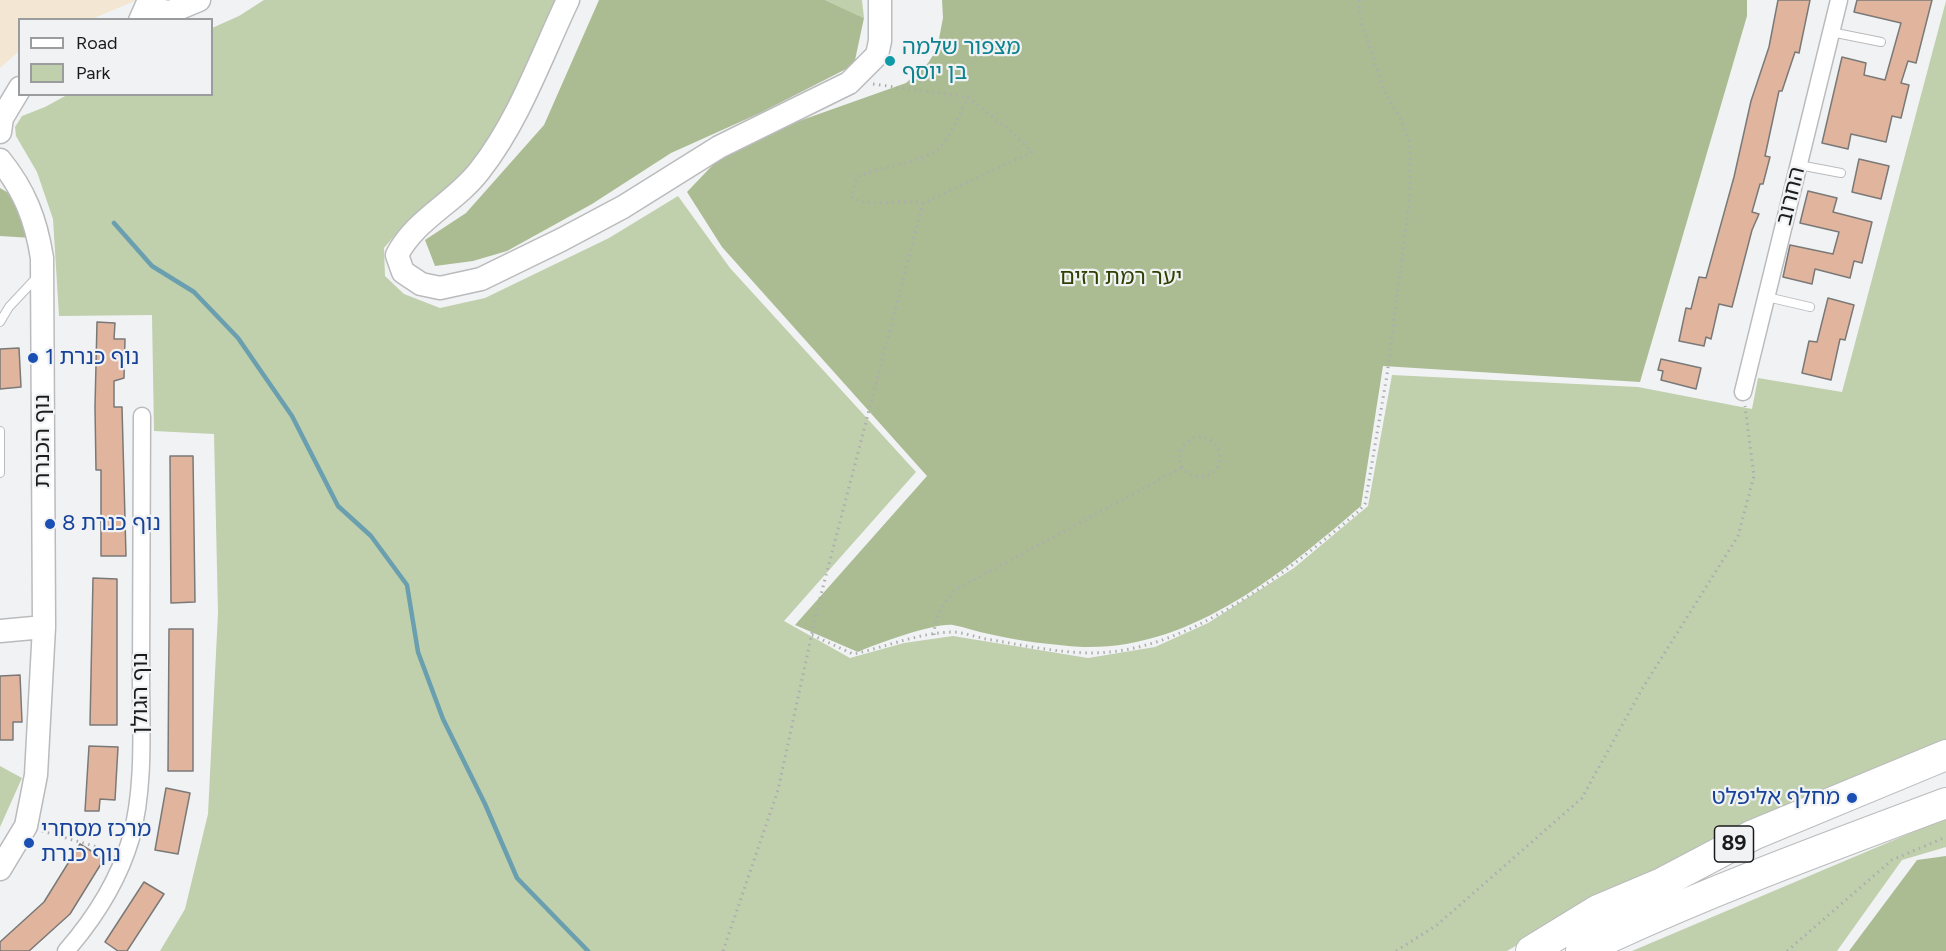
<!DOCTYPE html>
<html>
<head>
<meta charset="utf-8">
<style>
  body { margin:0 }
  #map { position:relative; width:1946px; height:951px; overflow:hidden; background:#f1f2f4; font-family:Figtree,sans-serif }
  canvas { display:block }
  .legend { position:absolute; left:18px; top:18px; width:195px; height:78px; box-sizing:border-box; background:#f1f2f4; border:2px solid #9b9c9d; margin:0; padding:8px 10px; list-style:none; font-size:18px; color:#1a1b1b }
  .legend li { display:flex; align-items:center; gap:12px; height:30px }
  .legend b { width:30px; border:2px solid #9b9c9d }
</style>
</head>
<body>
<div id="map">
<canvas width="1946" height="951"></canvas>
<ul class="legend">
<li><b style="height:8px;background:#fff"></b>Road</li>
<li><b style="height:16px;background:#c0cfac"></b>Park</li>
</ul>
</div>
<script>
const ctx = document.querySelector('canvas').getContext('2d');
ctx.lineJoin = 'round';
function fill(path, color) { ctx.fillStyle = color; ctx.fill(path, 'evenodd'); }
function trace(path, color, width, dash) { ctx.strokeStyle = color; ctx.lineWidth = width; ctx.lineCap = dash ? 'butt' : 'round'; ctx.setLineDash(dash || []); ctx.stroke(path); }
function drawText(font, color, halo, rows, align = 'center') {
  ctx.font = font + ' Figtree,"Noto Sans Hebrew",sans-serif'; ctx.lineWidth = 4.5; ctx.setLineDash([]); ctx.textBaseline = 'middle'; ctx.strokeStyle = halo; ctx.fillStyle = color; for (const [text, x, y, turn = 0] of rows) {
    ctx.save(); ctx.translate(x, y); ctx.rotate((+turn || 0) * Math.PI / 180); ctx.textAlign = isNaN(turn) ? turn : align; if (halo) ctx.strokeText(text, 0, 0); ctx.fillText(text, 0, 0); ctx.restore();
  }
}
const commercial = new Path2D(`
  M0,0H137L92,19L20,20L19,51L0,68Z`);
const green = new Path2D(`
  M264,0H556C532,55 513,118 474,164C447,196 410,216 384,248L385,276L404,294L440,308L485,298L609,238L678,196L730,268L916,472L784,621L850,658L904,643L953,636L1088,658L1155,647L1208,623L1294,568L1368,506L1392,375L1638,387L1752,409L1758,378L1842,392L1946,1V744L1615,887L1507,951H160L185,909L208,814L218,613L214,434L154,431L152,315L59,316L53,219L37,172L16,136L15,127L22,116L45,107L67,95L212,94V28L239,16Z
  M825,0H862L864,18Z
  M0,766L22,778L0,827Z
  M1946,818V847L1902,860L1837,951H1632Z`);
const forest = new Path2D(`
  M599,0H825L864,18L854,65L760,113L671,153L592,204L507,251L473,261L435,266L425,240L466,213L544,125Z
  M942,0H1747V16L1640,382L1383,366L1361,506C1284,572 1191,650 1083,647C1051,645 1020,641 989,634C977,632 965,627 953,625C934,623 876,644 858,652L795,625L927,476L722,247L687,192L726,151L757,136L906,83L928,63L937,49L943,18Z
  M0,188L19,199L32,238L0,236Z
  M1946,856V951H1849L1917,860Z`);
const stream = new Path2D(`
  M114,223L152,266L194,292L238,338L292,416L338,506L371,536L407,585L418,652L443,719L485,804L517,878L588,951`);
const building = new Path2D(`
  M1778,0H1810L1799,53L1795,52L1782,91H1779L1765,156L1770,157L1763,184H1760L1752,212L1759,214L1752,230L1732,307L1719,304L1711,339L1706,337L1704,346L1679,341L1686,308L1691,309L1699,277L1706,278L1734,177L1751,101L1769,47Z
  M1857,0H1932L1916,63L1908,61L1901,83L1909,85L1901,118L1892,116L1886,142L1851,134L1848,149L1822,143L1842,57L1866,63L1864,75L1885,80L1901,23L1854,12Z
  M1859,159L1889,166L1881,199L1852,192Z
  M1808,191L1837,198L1833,212L1872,222L1862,263L1854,261L1850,278L1815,269L1812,284L1783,277L1790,245L1833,254L1839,232L1800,223Z
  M1828,298L1854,305L1845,340L1840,339L1831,380L1802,373L1809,341L1817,342Z
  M97,322L115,323L114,339H125L124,378L114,381V407H122L126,556H101V470H96L95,407Z
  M19,348L21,387L0,389V349Z
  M1661,359L1701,368L1696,389L1661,380L1663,371L1658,370Z
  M170,456H193L195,602L171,603Z
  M93,578L117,579V725H90Z
  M169,629H193V771H168Z
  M20,675L22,722H13V740H0V676Z
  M89,746L118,747L115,800L100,799L99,811H85Z
  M166,788L190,793L178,854L155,850Z
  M80,844L104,859L70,914L29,951H0V942L44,902Z
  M144,882L164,894L127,951H118L105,942Z`);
const path = new Path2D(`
  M873,84L968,97L1008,129L1032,152L923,203C900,198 872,209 851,197L857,177C883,165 913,166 937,150C949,141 961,111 968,97
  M1180 457a20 20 0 1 1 40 0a20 20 0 1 1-40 0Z
  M812,635L853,654C887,647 920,632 955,632C965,633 976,637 986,639C1022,645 1058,653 1094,653C1192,651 1287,571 1358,512L1365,504L1387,375L1410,195V144L1400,117L1385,93L1360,18L1359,0
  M934,635C935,615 943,603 957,589L1183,467
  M42,831L111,851
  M723,951L778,790L817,610L923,203
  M1396,951L1437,925L1582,798L1642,689L1738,536L1754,476L1745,406
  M1787,951L1892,860L1946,837`);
const lane = new Path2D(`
  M1831,32L1881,42
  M1799,165L1841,173
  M1767,297L1810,307
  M0,322L9,307L38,276
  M0,431V473`);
const street = new Path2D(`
  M137,20L144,4L174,10
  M1743,392L1839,0
  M66,951C94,919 119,879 131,838C145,786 141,728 141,675C141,589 142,503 142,416`);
const secondary = new Path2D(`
  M568,0C541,57 519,120 480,170C456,202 415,219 397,255L403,272L421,284L440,288L481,279L561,240L623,207L719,147L849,83L877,55L880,41V0
  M151,20L199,0
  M0,132L2,118L20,88
  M0,160C25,191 36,220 42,258L44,627L36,775L26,826L0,869
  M0,631L44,627`);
const highway = new Path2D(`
  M1531,951L1598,910L1662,883L1753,835L1946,755
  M1581,951C1700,894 1823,849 1946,803`);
const markers = [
  [890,61,6,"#0f9aa8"],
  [33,358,6,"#1a4fb4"],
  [50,524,6,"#1a4fb4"],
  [1852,798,6,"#1a4fb4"],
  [29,843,6,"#1a4fb4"]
];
const shields = [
  [1734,844,39]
];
const shieldNames = [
  ["89",1734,844]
];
const cultureNames = [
  ["מצפור שלמה",902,48],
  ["בן יוסף",902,73]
];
const streetNames = [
  ["החרוב",1791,196,-76],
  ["נוף הכנרת",43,441,-90],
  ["נוף הגולן",141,693,-90]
];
const parkNames = [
  ["יער רמת רזים",1121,278]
];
const transitNames = [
  ["נוף כנרת 1",45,358],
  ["נוף כנרת 8",62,524],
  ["מחלף אליפלט",1840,798,"right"],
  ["מרכז מסחרי",41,830],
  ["נוף כנרת",41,855]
];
fill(commercial, '#f3e7d3');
fill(green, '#c0cfac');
fill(forest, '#abbc92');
trace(stream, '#6a9faf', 4.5);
fill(building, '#e1b59d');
trace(building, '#7a7978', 1.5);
trace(lane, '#babbbd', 10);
trace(street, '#babbbd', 19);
trace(secondary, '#babbbd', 25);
trace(highway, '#babbbd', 32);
trace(path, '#acadaf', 3, [1.5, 4.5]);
trace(lane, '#fff', 8);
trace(street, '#fff', 16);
trace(secondary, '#fff', 22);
trace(highway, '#fff', 30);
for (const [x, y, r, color] of markers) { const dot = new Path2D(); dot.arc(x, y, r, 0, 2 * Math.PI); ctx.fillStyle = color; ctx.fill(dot); trace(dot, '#f1f2f4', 2); }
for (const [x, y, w] of shields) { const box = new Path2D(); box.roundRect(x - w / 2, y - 18, w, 36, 4.5); ctx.fillStyle = '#f1f2f4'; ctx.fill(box); trace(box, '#1a1b1b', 1.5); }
drawText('bold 21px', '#1a1b1b', null, shieldNames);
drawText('22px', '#0d838f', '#f1f2f4', cultureNames, 'left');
drawText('22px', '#1a1b1b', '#f1f2f4', streetNames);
drawText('22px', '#2e4100', '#f1f2f4', parkNames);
drawText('22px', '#164399', '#f1f2f4', transitNames, 'left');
</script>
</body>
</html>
